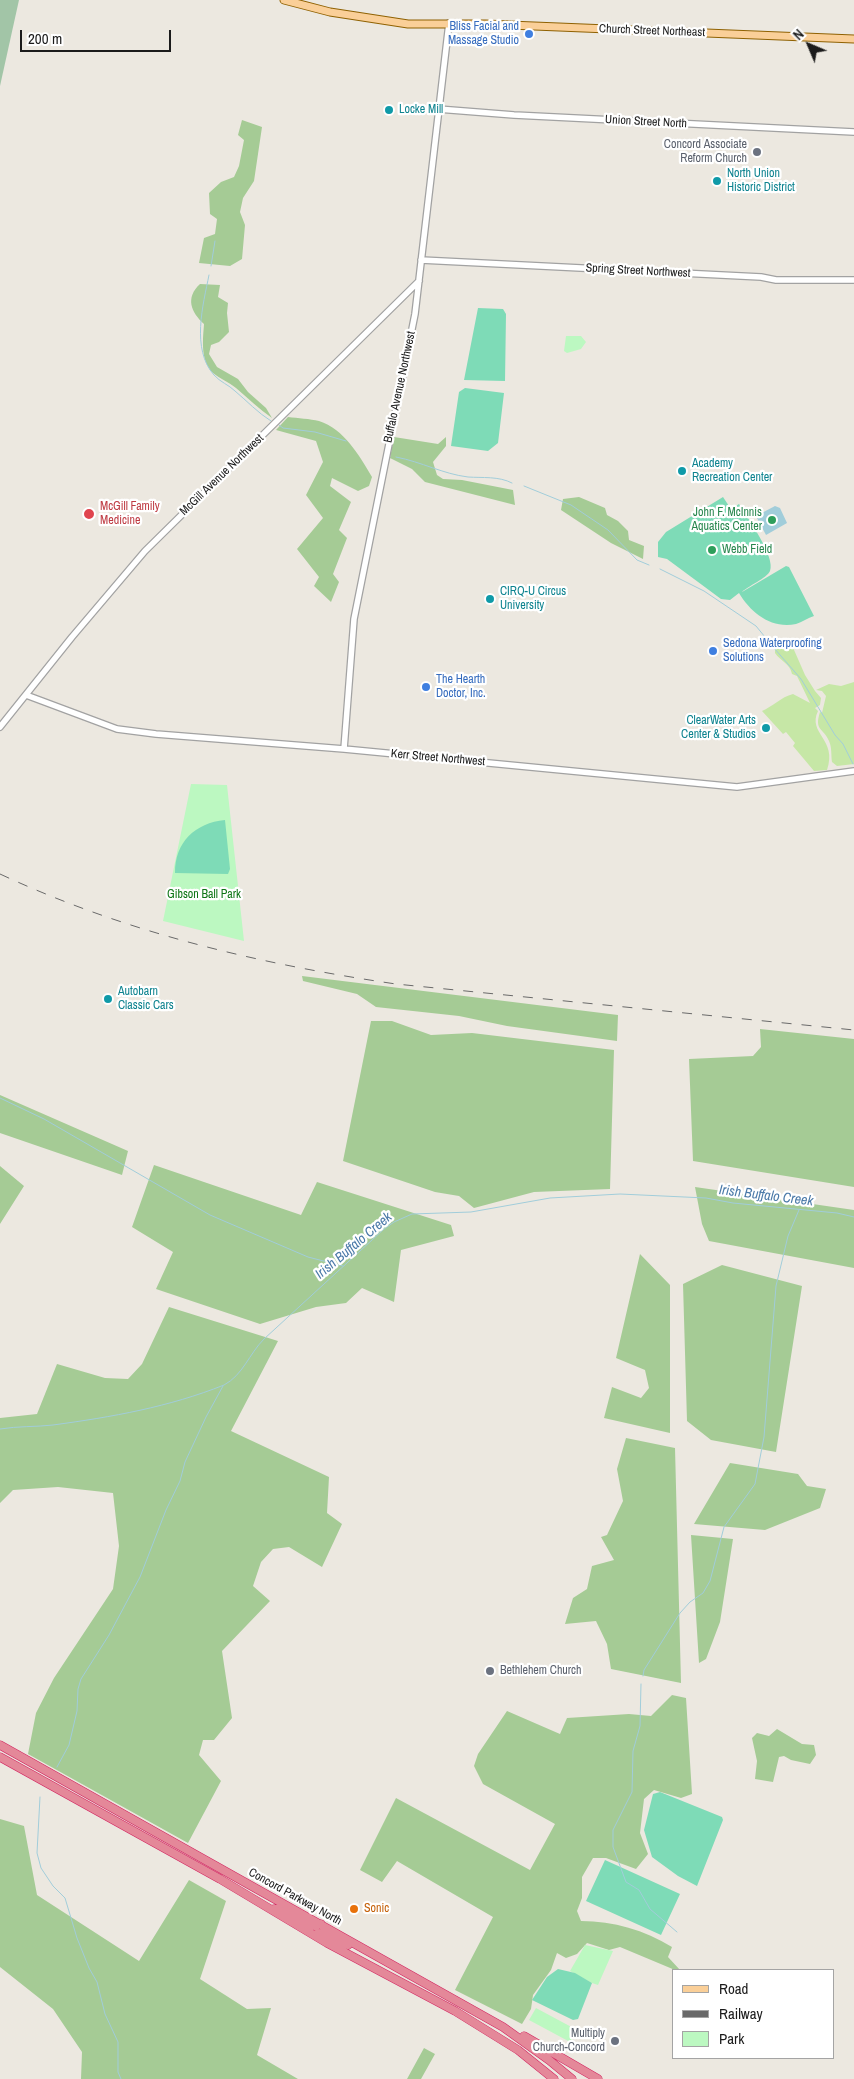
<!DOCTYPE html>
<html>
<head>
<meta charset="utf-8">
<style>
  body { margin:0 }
  #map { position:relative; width:854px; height:2079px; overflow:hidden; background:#ece8e0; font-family:"Archivo Narrow",sans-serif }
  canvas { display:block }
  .legend { position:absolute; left:672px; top:1969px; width:162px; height:90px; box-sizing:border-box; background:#fff; border:1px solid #a4a4a4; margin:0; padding:6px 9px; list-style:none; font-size:15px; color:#1b1b1b }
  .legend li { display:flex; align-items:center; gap:10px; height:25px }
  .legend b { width:25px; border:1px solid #a4a4a4 }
  .north { position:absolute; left:784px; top:20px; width:50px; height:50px; -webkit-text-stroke:4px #fff; paint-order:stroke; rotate:315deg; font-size:14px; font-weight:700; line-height:20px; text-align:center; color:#1b1b1b }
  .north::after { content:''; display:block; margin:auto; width:18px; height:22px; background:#1b1b1b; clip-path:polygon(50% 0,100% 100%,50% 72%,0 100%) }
  .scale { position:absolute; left:20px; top:30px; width:151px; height:22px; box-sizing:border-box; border:2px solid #1b1b1b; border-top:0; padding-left:6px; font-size:15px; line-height:18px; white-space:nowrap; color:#1b1b1b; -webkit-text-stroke:4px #fff; paint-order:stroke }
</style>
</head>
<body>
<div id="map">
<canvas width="854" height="2079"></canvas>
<ul class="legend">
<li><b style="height:6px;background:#facf98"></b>Road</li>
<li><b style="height:6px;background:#696969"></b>Railway</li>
<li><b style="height:14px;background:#bcf8c1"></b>Park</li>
</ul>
<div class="north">N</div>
<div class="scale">200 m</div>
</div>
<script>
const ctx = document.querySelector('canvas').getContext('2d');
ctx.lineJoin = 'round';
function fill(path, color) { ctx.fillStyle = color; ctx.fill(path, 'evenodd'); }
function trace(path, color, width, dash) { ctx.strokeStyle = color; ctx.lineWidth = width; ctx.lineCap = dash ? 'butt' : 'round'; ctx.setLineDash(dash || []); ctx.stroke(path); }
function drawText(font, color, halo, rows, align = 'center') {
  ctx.font = font + ' "Archivo Narrow",sans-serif'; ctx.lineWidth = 4.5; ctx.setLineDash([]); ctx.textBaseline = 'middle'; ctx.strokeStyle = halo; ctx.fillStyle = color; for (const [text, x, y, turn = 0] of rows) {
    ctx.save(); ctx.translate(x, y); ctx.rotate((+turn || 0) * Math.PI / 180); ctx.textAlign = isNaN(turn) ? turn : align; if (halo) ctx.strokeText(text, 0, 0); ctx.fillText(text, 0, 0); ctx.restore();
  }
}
const grass = new Path2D(`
  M791,643L805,675L815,691L821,698L820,705L815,708L818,711C807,734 838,739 827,770L814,771L793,746L795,743L786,732L783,734L762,711C772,707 781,697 793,694L810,703L797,676L792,674C790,663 780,661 775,653V648Z
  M854,682V764L837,766L832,762C831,756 832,747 829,741C823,727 814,731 820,712L822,713L826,696L822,691L816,690L829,684L841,686Z`);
const forest = new Path2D(`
  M242,120L262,127L254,181L243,198L240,212L245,225L242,259L230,266L199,263L204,238L215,234L217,219L210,214L209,193L221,182L234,177L239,166L244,140L238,135Z
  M200,284L220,285L218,297L228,303L227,313L229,332L219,342L211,345L209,354L217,367L238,379L248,392L266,408L272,418C259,409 248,398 236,388C229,382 220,379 213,373C200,361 203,339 204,324C191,312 185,298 200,284Z
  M288,417C298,418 310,419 319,421C344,429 359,455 372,477L369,486L358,491L332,478L330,486L351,502L339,530L347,538L333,574L339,582L331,602L314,586L319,577L297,549L323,518L306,495L323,462L316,441L276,430Z
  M394,437L438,444L446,437V446L433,462L437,475L443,479L462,480L513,490L515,505L425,482L412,469L390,458Z
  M579,497L605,508L607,515L618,521L628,531L629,540L644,546L643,559L611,543L561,510L563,499Z
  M302,976L618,1015L617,1041L507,1026L459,1016L376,1007L357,994L303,981Z
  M371,1021H392L431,1035L472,1033L614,1050L610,1189L534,1192L474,1208L459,1196L435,1192L343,1161Z
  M760,1029L854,1039V1187L693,1161L689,1059L753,1056L761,1047Z
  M0,1095L128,1151L122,1175L0,1133Z
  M154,1165L301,1215L317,1182L451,1225L454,1236L401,1250L394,1302L362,1288L346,1303L316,1307L260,1324L156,1289L173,1252L132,1227Z
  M0,1166L24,1186L0,1224Z
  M695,1187L854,1210V1268L709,1241L702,1224Z
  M640,1254L670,1285V1433L604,1418L612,1387L641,1398L649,1388L645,1370L616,1358Z
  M722,1265L802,1286L776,1452L711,1440L687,1421L683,1284Z
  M169,1307L278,1341L231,1431L329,1477L327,1513L342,1524L322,1567L289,1547L273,1549L261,1562L253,1586L270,1601L222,1651L232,1718L214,1740H203L199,1755L221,1781L188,1843L28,1754L36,1713L54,1678L113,1589L119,1546L113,1493L58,1487L13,1490L0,1503V1418L37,1414L57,1364L105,1378L128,1379L142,1364Z
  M626,1438L675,1448L681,1683L611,1669L607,1644L596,1621L565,1624L573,1598L587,1589L592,1566L614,1560L601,1537L607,1535L623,1501L617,1469Z
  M730,1463L798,1474L807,1486L826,1489L820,1508L765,1530L694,1524Z
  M691,1535L733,1539L720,1622L706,1659L699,1663Z
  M672,1695L686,1698L692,1794L681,1798L654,1790L644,1799L640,1833L648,1854L636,1869L606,1858H593L582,1877V1898L577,1911L581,1921C614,1921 644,1930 672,1947L668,1957L680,1970H675L620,1947L609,1950L587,1943L577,1954L566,1958L557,1953L551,1970L533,1995L531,2009L522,2024L455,1990L493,1917L397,1861L382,1882L360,1870L396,1798L530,1870L555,1824L483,1784L474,1766L478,1754L507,1711L560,1734L567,1718L629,1714L651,1716Z
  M777,1729L802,1744L814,1745L816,1755L810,1764L791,1760L784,1756L779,1757L773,1782L755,1779L757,1761L752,1738L757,1733L769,1736Z
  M0,1819L24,1826L37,1895L139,1961L189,1880L226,1901L200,1979L247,2009L271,2008L257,2055L298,2079H81L82,2052L53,2009L0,1967Z
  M424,2048L435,2054L421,2079H407Z`);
const cemetery = new Path2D(`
  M0,0H19L0,86Z`);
const park = new Path2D(`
  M566,336H581L586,342L581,349L567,353L564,351Z
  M191,784L227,785L244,941L163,921Z
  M585,1945L613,1951L598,1985L592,1983L570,1971Z
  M536,2008L577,2030L570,2042L529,2020Z`);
const pitch = new Path2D(`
  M478,308L503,309L506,314L505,381L464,380Z
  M465,388L504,393L498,443L488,451L451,446L459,392Z
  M723,497L731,509L739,504C747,517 776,557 770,571C767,578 748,586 742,592L786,566L789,567L814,616C808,618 802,622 796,624C771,629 751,613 739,593L730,600L721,599L667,559L658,557V542L666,532Z
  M225,820L230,869L228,874L175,873C175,842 195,823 225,820Z
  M660,1792L722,1817L723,1820L697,1886L678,1876L652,1857L644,1830L653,1794Z
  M605,1860L680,1894L661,1935L586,1901Z
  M558,1969L575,1973L592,1983L578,2019L573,2020L532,2000L547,1977Z`);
const water = new Path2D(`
  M775,506L780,508L787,523L766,535L756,516Z`);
const stream = new Path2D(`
  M211,266L215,241
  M209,275C203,305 191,349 214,375C220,382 229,385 235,391C247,401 258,413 271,421
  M279,425L283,428L315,432L346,441
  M396,457C422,462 443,474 468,477C482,478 499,476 512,483
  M524,486L571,505L608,530L637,560L649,565
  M660,569L704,591L756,626L765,637
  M774,648L801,679L835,735L843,744L853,764
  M0,1098L44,1119L210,1215L308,1257L343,1266
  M0,1429C18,1426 36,1427 53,1425C112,1417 169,1407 224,1385C243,1375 249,1354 264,1339L384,1229L394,1222L412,1214L471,1212L550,1198L620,1194L706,1198L733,1203L837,1213L854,1217
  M643,1676L644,1670L680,1613L690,1602L703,1593L710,1581L724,1527L755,1484L764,1437L776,1286L788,1236L799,1210
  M641,1684L640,1726L633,1751L632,1792L613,1830V1847L626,1882L639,1890L650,1909L677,1932
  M57,1767L69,1745L77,1711L78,1689L81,1679L109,1635L140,1577L166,1510L180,1481L185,1462L206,1417L223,1386
  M40,1797L37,1853L41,1868L53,1886L65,1898L77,1938L89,1968L97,1982L105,2014L118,2042V2072L121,2079`);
const minor = new Path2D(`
  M438,109L514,115L854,132
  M421,260L761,277L776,280H854
  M26,695L117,729L156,734L344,749L737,787L854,771
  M0,727L72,637L145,551L419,281
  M344,749L354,619L415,314L449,23`);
const major = new Path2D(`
  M284,0L330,12L408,24H485L854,39`);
const highway = new Path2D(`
  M0,1745L503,2027L549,2060L572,2079
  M0,1757L220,1879L327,1943L455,2011L518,2050L554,2079
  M274,1909H281L310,1925L315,1926L321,1924
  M314,1935L319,1933L348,1945
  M524,2036L598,2079`);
const rail = new Path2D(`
  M0,874C127,933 259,964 396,984L854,1030`);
const markers = [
  [529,34,5,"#3f7fe0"],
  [389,110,5,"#0f9aa8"],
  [757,152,5,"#6b7280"],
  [717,181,5,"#0f9aa8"],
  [682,471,5,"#0f9aa8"],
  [89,514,6,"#e0444e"],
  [772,520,5,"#2e9e5b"],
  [712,550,5,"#2e9e5b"],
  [490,599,5,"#0f9aa8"],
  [713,651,5,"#3f7fe0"],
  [426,687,5,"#3f7fe0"],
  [766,728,5,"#0f9aa8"],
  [108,999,5,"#0f9aa8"],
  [490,1671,5,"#6b7280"],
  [354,1909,5,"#e8710a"],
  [615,2041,5,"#6b7280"]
];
const shopNames = [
  ["Bliss Facial and",519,27,"right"],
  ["Massage Studio",519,41,"right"],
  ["Sedona Waterproofing",723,644],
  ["Solutions",723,658],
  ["The Hearth",436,680],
  ["Doctor, Inc.",436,694]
];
const streetNames = [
  ["Church Street Northeast",652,31,2],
  ["Union Street North",646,122,3],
  ["Spring Street Northwest",638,271,3],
  ["Buffalo Avenue Northwest",400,387,-78],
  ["McGill Avenue Northwest",222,475,-44],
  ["Kerr Street Northwest",438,758,5],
  ["Concord Parkway North",295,1897,29]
];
const cultureNames = [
  ["Locke Mill",399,110],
  ["North Union",727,174],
  ["Historic District",727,188],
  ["Academy",692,464],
  ["Recreation Center",692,478],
  ["CIRQ-U Circus",500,592],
  ["University",500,606],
  ["ClearWater Arts",756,721,"right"],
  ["Center & Studios",756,735,"right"],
  ["Autobarn",118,992],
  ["Classic Cars",118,1006]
];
const worshipNames = [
  ["Concord Associate",747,145],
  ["Reform Church",747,159],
  ["Bethlehem Church",500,1671,"left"],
  ["Multiply",605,2034],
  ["Church-Concord",605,2048]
];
const healthNames = [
  ["McGill Family",100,507],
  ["Medicine",100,521]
];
const leisureNames = [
  ["John F. McInnis",762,513],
  ["Aquatics Center",762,527],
  ["Webb Field",722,550,"left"]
];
const parkNames = [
  ["Gibson Ball Park",204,895]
];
const foodNames = [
  ["Sonic",364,1909]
];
const waterNames = [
  ["Irish Buffalo Creek",766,1196,7],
  ["Irish Buffalo Creek",354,1246,-40]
];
fill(grass, '#c6e7a6');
fill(forest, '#a5cb95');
fill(cemetery, '#a2c5a7');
fill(park, '#bcf8c1');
fill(pitch, '#7edbb7');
fill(water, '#a1cdda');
trace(stream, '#a1cdda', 1);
trace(minor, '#a2a2a2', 8);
trace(major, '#8f6102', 9);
trace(highway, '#d22661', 9);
trace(minor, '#fff', 5.5);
trace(major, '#facf98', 7);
trace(highway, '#e48899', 8);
trace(rail, '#696969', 1, [10, 10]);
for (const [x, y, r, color] of markers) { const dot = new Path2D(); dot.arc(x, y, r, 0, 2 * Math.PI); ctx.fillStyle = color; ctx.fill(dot); trace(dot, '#fff', 2); }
drawText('12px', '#366cbe', '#fff', shopNames, 'left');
drawText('12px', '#1b1b1b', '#fff', streetNames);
drawText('12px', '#0d838f', '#fff', cultureNames, 'left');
drawText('12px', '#5b616d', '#fff', worshipNames, 'right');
drawText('12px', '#be3a42', '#fff', healthNames, 'left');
drawText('12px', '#27864d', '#fff', leisureNames, 'right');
drawText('12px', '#0d7515', '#fff', parkNames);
drawText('12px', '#c56008', '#fff', foodNames, 'left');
drawText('italic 14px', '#4a79a8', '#fff', waterNames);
</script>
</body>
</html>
